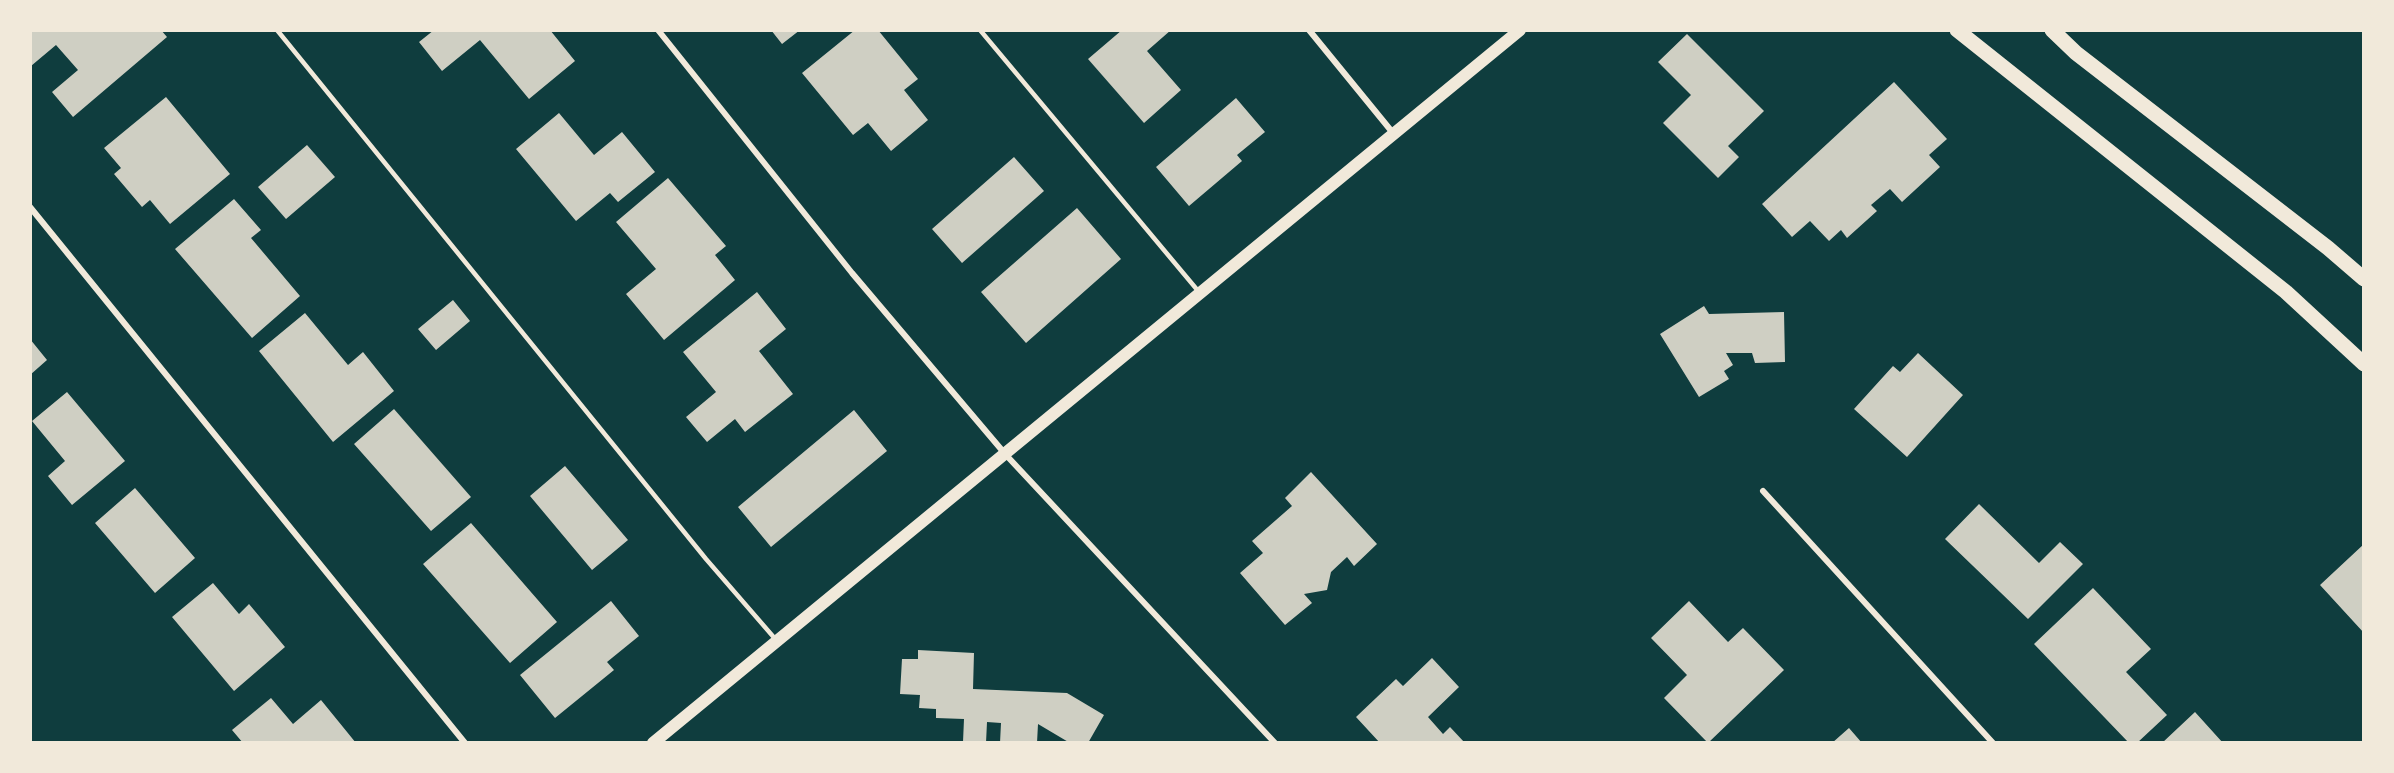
<!DOCTYPE html>
<html>
<head>
<meta charset="utf-8">
<style>
  body { margin:0 }
  #map { position:relative; width:2394px; height:773px; overflow:hidden; background:#0f3d3e; font-family:"Roboto Condensed",sans-serif }
  canvas { display:block }
  .frame { position:absolute; inset:0; border:32px solid #f1e9da; pointer-events:none }
</style>
</head>
<body>
<div id="map">
<canvas width="2394" height="773"></canvas>
<div class="frame"></div>
</div>
<script>
const ctx = document.querySelector('canvas').getContext('2d');
ctx.lineJoin = 'round';
function fill(path, color) { ctx.fillStyle = color; ctx.fill(path, 'evenodd'); }
function trace(path, color, width, dash) { ctx.strokeStyle = color; ctx.lineWidth = width; ctx.lineCap = dash ? 'butt' : 'round'; ctx.setLineDash(dash || []); ctx.stroke(path); }
const building = new Path2D(`
  M30,30H161L167,37L73,117L52,92L78,70L56,45L31,66Z
  M434,30H550L575,61L529,99L480,40L442,71L419,42Z
  M771,30H800L782,44Z
  M855,30H878L918,79L904,90L928,120L891,151L868,123L853,135L802,73Z
  M1122,30H1171L1147,51L1181,90L1144,123L1088,59Z
  M1687,34L1764,111L1728,146L1739,157L1718,178L1663,123L1691,95L1658,62Z
  M1894,82L1947,139L1929,155L1940,167L1902,202L1890,189L1871,205L1877,211L1847,238L1841,230L1829,241L1810,221L1792,237L1762,204Z
  M166,97L230,174L170,224L150,200L142,207L114,174L121,168L104,148Z
  M1236,98L1265,132L1237,155L1242,161L1189,206L1156,167Z
  M559,113L594,155L622,132L655,172L618,202L610,193L576,221L516,149Z
  M307,145L335,177L286,219L258,187Z
  M1014,157L1044,191L962,263L932,229Z
  M668,178L726,246L715,255L735,280L664,340L626,294L656,269L616,222Z
  M234,199L261,230L251,238L300,296L252,338L175,249Z
  M1077,208L1121,259L1026,343L981,292Z
  M757,292L786,329L759,351L793,394L745,432L735,419L707,442L686,417L716,392L683,352Z
  M453,300L470,321L436,350L418,329Z
  M1704,306L1709,314L1784,312L1785,362L1755,363L1752,353H1726L1733,365L1724,371L1729,379L1699,397L1660,334Z
  M305,313L348,365L363,352L394,391L333,442L259,351Z
  M30,339L47,360L30,375Z
  M1918,353L1963,395L1907,457L1854,409L1893,366L1900,372Z
  M67,392L125,461L72,505L48,476L65,461L32,421Z
  M394,409L471,497L431,531L354,444Z
  M854,410L887,451L771,547L738,507Z
  M565,466L628,540L592,570L530,496Z
  M1311,472L1377,544L1354,566L1347,557L1331,572L1327,590L1304,594L1312,603L1285,625L1240,573L1263,553L1252,541L1292,506L1285,498Z
  M135,488L195,558L155,593L95,523Z
  M1979,504L2039,563L2060,542L2083,564L2028,619L1945,539Z
  M471,523L557,622L510,663L423,564Z
  M2364,544V633L2320,585Z
  M213,583L239,614L249,604L285,647L234,691L172,617Z
  M2093,588L2151,649L2126,672L2167,715L2137,743H2129L2034,644Z
  M611,601L639,636L607,662L614,670L555,718L520,675Z
  M1689,601L1728,642L1743,628L1784,670L1708,743L1664,698L1687,675L1651,638Z
  M918,650L974,653L973,689L1067,693L1104,715L1088,743H1070L1038,724L1037,743H1000L1001,723L987,722L986,743L963,742L964,719L936,718V709L919,708L920,695L900,694L902,659H918Z
  M1432,658L1459,687L1428,717L1443,734L1450,727L1465,743H1380L1356,717L1396,679L1403,686Z
  M271,698L293,724L321,700L356,743H243L232,730Z
  M2195,712L2223,743H2162Z
  M1849,728L1862,743H1832Z`);
const service = new Path2D(`
  M277,30L706,559L777,641
  M980,30L1199,292`);
const minor = new Path2D(`
  M658,30L852,273L1006,455L1275,743
  M1309,30L1393,133
  M30,207L465,743
  M1763,491L1993,743`);
const secondary = new Path2D(`
  M653,743L1520,30`);
const primary = new Path2D(`
  M1957,30L2286,292L2364,364
  M2052,30L2076,53L2328,248L2364,279`);
fill(building, '#cfcfc3');
trace(service, '#f1e9da', 4.5);
trace(minor, '#f1e9da', 6);
trace(secondary, '#f1e9da', 12);
trace(primary, '#f1e9da', 15);
</script>
</body>
</html>
